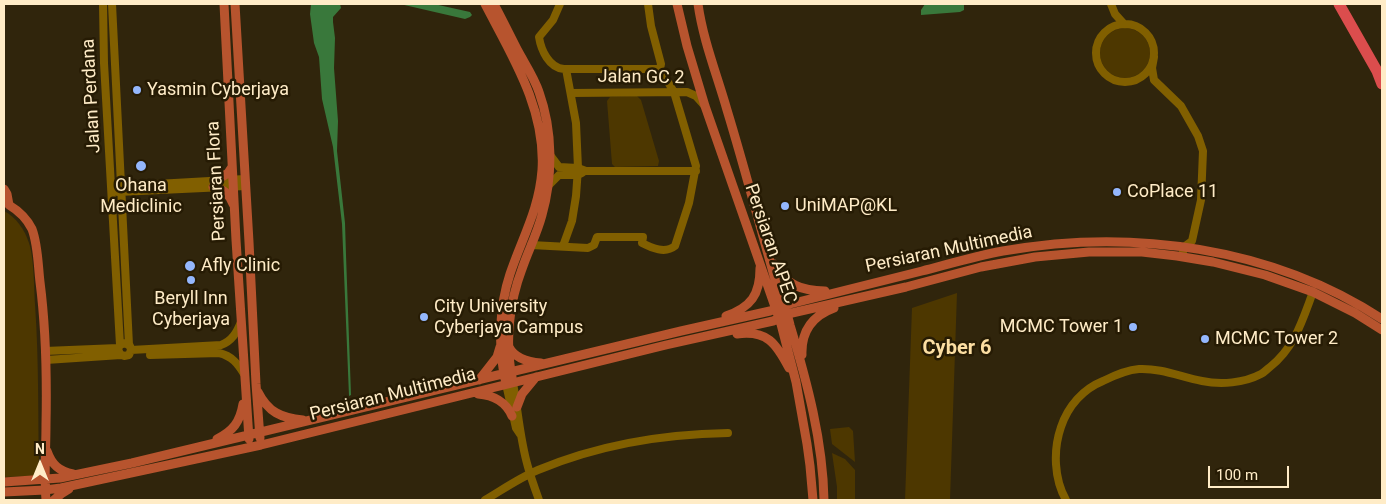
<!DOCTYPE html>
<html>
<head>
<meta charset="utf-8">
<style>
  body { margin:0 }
  #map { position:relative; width:1386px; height:504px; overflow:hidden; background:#30250c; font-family:Roboto,sans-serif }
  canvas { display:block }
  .frame { position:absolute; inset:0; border:5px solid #ffecc7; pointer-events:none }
  .north { position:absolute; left:15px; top:439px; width:50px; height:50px; -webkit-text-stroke:4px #261b04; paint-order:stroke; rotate:0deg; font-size:14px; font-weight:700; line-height:20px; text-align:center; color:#ffecc7 }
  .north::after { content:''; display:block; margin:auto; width:18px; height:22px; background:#ffecc7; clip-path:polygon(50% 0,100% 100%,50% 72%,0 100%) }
  .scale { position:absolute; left:1208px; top:466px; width:81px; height:22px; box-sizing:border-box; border:2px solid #ffecc7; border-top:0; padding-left:6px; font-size:15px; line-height:18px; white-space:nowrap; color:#ffecc7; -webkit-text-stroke:4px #261b04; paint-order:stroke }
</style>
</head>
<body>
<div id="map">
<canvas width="1386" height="504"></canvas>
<div class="frame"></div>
<div class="north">N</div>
<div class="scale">100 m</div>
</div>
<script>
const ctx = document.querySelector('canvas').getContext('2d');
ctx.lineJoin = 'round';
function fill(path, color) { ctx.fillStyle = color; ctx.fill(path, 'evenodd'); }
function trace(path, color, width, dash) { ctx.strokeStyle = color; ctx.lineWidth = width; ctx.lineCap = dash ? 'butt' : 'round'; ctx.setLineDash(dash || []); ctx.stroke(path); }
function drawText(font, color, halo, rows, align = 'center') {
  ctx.font = font + ' Roboto,sans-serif'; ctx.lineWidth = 5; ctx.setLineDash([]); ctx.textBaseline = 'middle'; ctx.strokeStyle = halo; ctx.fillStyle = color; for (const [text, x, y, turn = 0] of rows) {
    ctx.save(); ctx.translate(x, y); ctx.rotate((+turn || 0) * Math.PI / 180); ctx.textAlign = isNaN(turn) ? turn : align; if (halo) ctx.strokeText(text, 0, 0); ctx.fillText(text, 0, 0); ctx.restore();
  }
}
const green = new Path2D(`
  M1100 53a25 25 0 1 1 50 0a25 25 0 1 1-50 0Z
  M637,96L641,100L659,161L658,166L615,167L612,164L607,101L610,97Z
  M4,211C16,217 25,230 29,243C34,258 34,287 35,304C39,361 38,418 39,476L4,477Z
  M957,293L950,500H905L912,308Z
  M849,427L853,431L855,462L832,444L830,429Z
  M832,453L845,459L855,470V500H837V487Z`);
const water = new Path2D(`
  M311,4H340L341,8L333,17V22L335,38L334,68L338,121L337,151L345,223L346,255L351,395L349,396L342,224L333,147L322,99L319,57L314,43L310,14Z
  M400,4H434L470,12L472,15L470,17L465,19Z
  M925,4H964V10L960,12L921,15V10Z`);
const minor = new Path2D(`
  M103,4L104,63L120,345
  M112,4L129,345
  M560,4L553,20L539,37C541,50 549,68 564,69H660
  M648,4L651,26L661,64L660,69
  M1111,4L1115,14L1124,24
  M1096 53a29 29 0 1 1 58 0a29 29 0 1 1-58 0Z
  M1154,57L1152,68L1154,80L1181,106L1198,136L1203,151L1201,200L1192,241L1184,247L1182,257
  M571,93L687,92L696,96L704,105
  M550,155L559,167L578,168L586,171H696
  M121,186L245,179
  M548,186L559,175H578L582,173
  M118,192L246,186
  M531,245L588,248L594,245L597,237H643L642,243C652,248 665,254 675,246L689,203L696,166L674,92L660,69
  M563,246L572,221L576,196L578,168L576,123L566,69
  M131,350L130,346L125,343L120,345L118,349L120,354L124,356L129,355L131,350L221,345C232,341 237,332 241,322
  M45,351L118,348
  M150,355L219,353C232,356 238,364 244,374
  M46,360L121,355
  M513,383C518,410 520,440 528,467C531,478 535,489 539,500
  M506,384L516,428L520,434
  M485,500C502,490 519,478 538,470C598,445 663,434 728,433
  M1066,500C1054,479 1053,450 1061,427C1068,406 1083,389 1103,381C1115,375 1126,370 1139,369C1161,368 1181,377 1202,381C1221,385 1244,383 1261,374C1265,372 1267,369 1270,367C1295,347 1302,321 1313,292`);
const major = new Path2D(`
  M224,4L236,240L249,439
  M235,4L249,242L256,384L260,438
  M485,4C512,56 546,109 542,170C539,210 522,238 510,274C499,307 498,346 505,379
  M494,4C502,19 510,35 518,51C525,64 534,77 539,92C553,131 553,176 542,215C537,234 528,251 522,269C509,303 505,342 512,377
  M677,4L687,46L705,106L781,324L796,382L807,444L810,466L813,500
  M698,4C703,40 717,75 727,110C746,172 762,235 780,297C783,306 788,315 790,325C807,382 823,441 824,500
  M216,181L228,173L232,167
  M213,187C223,189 230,194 233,204
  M4,189L7,194L9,205C19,211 27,219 32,229C38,245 38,265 40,282C46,329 47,376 46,424C46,449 44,475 46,500
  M774,264C787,285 801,291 825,291
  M726,316C751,307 760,295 760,268
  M737,334C767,330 776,343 789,368
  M509,347C515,359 528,362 541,363
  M802,355C801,331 812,316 834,308
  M479,380L497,357L500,347
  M258,392C268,412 281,418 303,420
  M478,394C493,395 506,402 512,416
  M517,407L522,394L536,377
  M217,439C233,431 240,422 243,404
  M47,451C52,465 59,471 73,474
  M4,482L60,478L132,463L681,331L770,311L790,304C834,293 878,282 922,271C949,264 976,256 1003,251C1131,228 1272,247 1382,319
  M4,492L45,490L61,488L261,445L666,345L773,321L792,313L906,287L981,267L1035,257L1089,252H1142L1177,256L1213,262L1265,275L1313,292L1355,313L1382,330
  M54,500L61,494L69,489`);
const highway = new Path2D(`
  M1339,4L1377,71L1382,84`);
const markers = [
  [137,90,5,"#94b7fd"],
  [141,166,6,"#94b7fd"],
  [1117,192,5,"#94b7fd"],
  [785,206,5,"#94b7fd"],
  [190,266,6,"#94b7fd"],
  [191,280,5,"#94b7fd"],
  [424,317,5,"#94b7fd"],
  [1133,327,5,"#94b7fd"],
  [1205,339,5,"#94b7fd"]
];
const streetNames = [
  ["Jalan GC 2",641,78,1],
  ["Jalan Perdana",92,96,-93],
  ["Persiaran Flora",217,181,-93],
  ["Persiaran APEC",770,244,71],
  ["Persiaran Multimedia",949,250,-12],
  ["Persiaran Multimedia",393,395,-14]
];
const poiNames = [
  ["Yasmin Cyberjaya",147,90],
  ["Ohana",141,186,"center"],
  ["Mediclinic",141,207,"center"],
  ["CoPlace 11",1127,192],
  ["UniMAP@KL",795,206],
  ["Afly Clinic",201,266],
  ["Beryll Inn",191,299,"center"],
  ["Cyberjaya",191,320,"center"],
  ["City University",434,307],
  ["Cyberjaya Campus",434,328],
  ["MCMC Tower 1",1123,327,"right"],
  ["MCMC Tower 2",1215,339]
];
const quarterNames = [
  ["Cyber 6",957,349]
];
fill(green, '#4d3700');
fill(water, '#39783b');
trace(minor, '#815f00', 8);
trace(major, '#b7542e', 9);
trace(highway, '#db4d4d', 11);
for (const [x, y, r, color] of markers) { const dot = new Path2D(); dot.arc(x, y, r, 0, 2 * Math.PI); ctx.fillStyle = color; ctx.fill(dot); trace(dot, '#261b04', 2); }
drawText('18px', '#ffecc7', '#261b04', streetNames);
drawText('18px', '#ffecc7', '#261b04', poiNames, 'left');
drawText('bold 20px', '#fcdea2', '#261b04', quarterNames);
</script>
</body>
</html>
